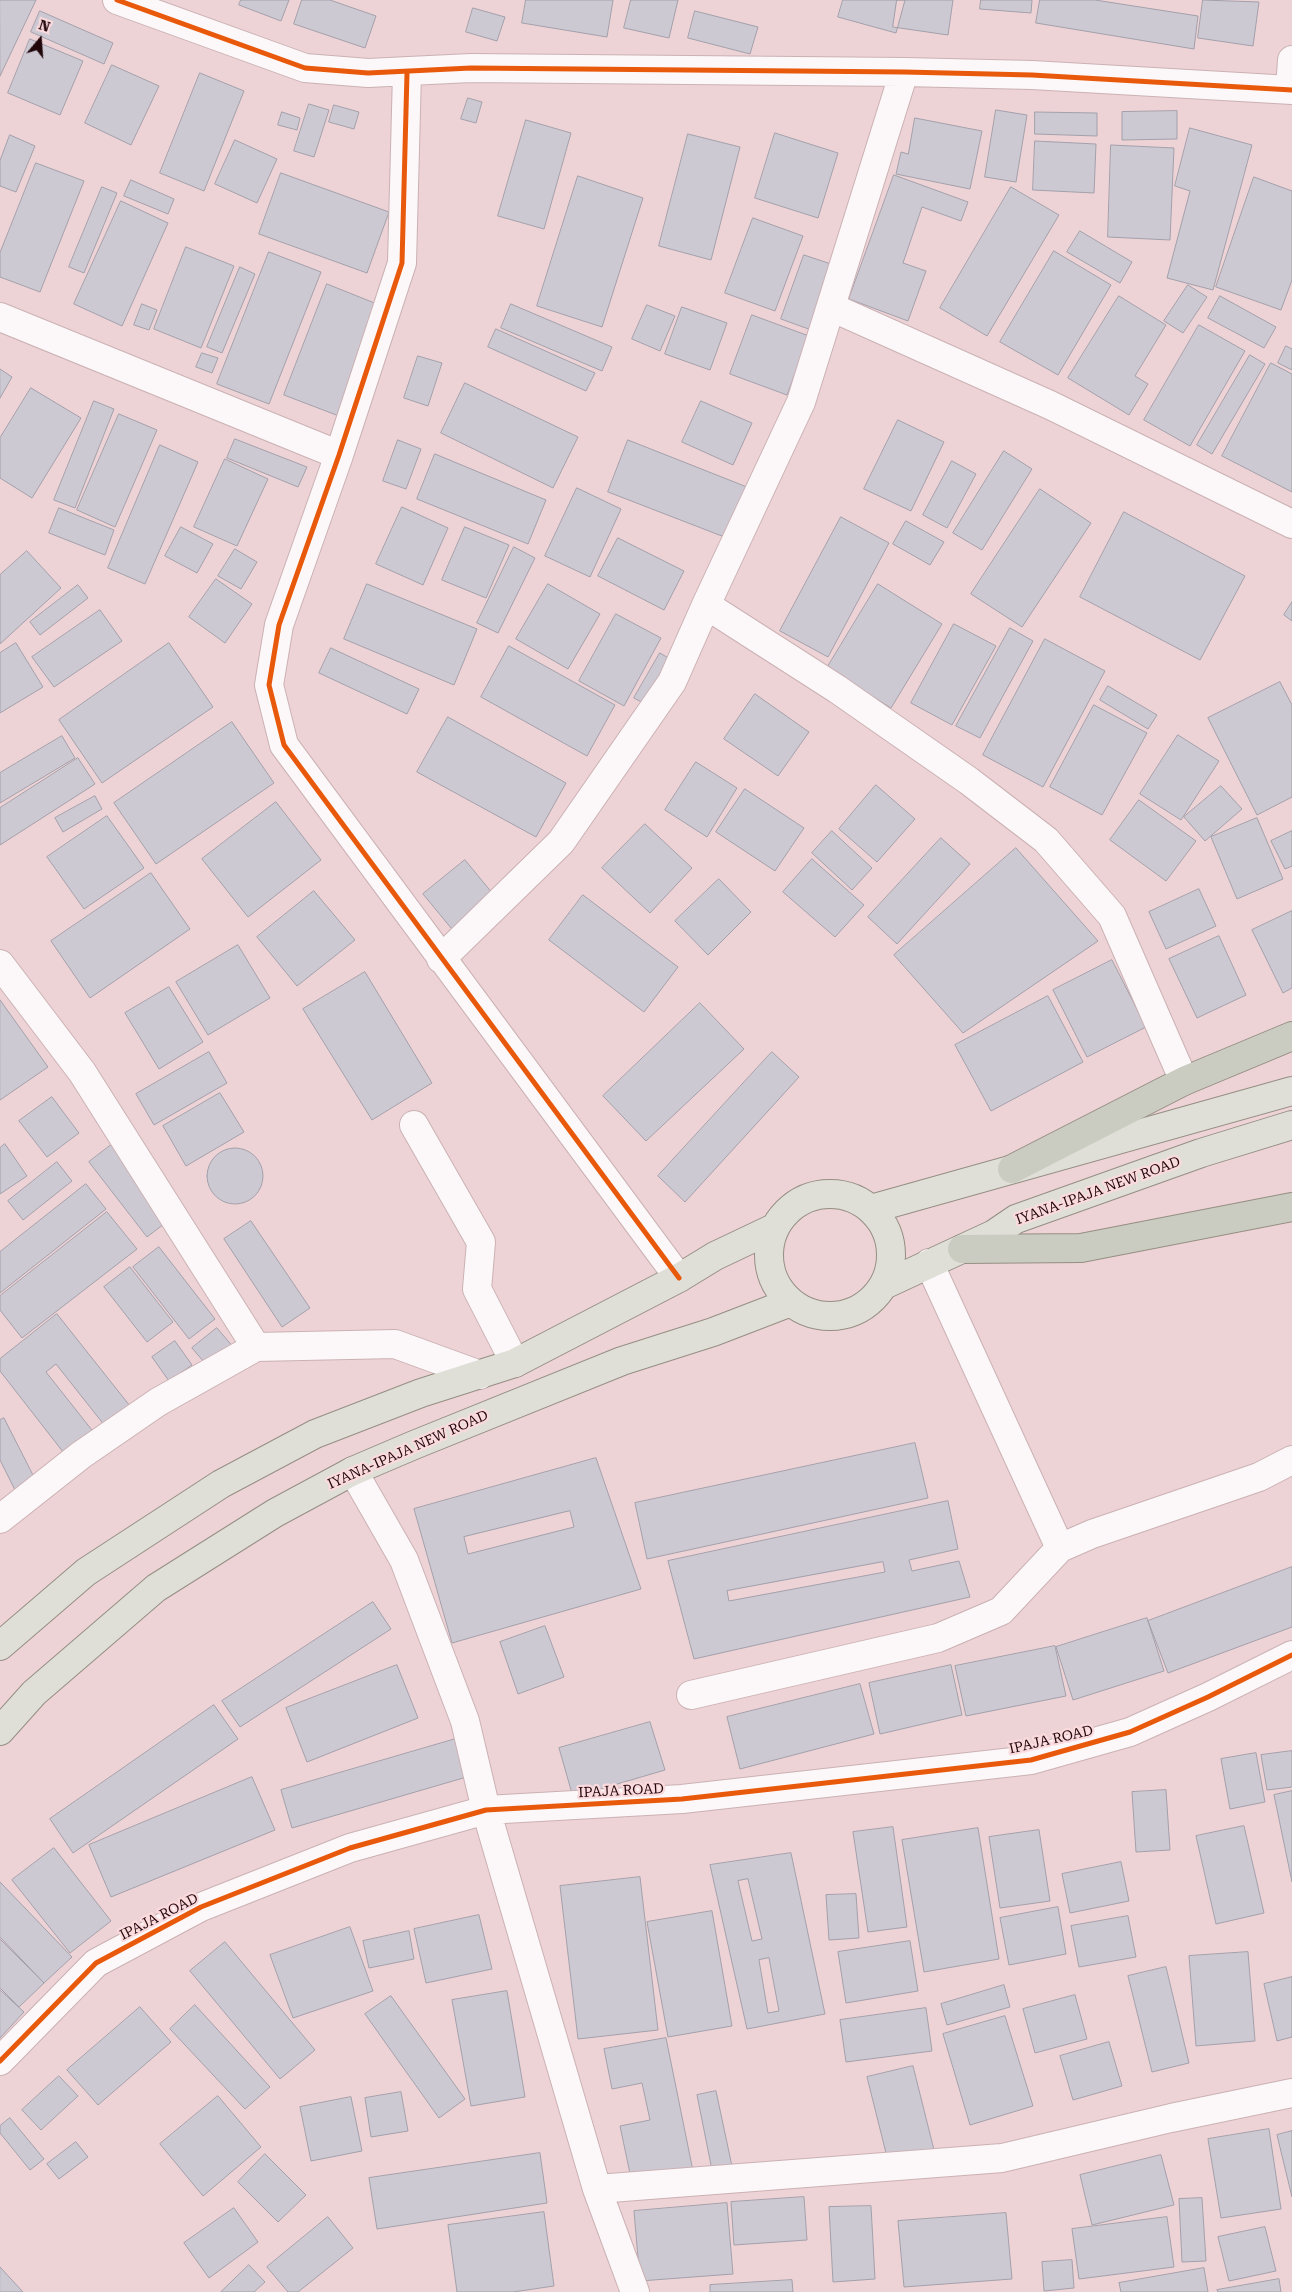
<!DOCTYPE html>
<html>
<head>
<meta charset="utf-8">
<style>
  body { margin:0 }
  #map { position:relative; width:1292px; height:2292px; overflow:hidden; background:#edd3d5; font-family:"Roboto Serif",serif }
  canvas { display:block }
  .north { position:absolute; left:15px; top:15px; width:50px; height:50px; -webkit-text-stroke:4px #fbdadd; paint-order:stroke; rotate:18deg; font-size:14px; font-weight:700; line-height:20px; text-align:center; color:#20060b }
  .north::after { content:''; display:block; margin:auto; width:18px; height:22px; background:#20060b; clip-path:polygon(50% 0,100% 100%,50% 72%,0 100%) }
</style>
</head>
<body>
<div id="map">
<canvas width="1292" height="2292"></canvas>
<div class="north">N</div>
</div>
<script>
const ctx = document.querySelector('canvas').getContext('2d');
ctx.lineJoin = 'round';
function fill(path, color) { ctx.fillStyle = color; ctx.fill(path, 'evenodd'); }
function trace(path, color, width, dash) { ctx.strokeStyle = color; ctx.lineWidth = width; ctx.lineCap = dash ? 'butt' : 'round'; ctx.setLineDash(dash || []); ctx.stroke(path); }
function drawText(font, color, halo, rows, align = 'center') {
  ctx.font = font + ' "Roboto Serif",serif'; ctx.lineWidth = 4.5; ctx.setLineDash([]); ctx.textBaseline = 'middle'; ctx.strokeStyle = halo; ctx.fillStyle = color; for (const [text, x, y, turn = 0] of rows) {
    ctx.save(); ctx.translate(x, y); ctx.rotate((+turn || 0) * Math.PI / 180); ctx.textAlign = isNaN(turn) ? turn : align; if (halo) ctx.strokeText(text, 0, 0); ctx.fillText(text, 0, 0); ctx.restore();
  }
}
const building = new Path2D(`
  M0,0H36L0,76Z
  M241,0H289L281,21L239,5Z
  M302,0H330L376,16L365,48L294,24Z
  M526,0H613L607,37L522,23Z
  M631,0H678L669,38L624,28Z
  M843,0H905L896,33L838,17Z
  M897,0H953L948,35L893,27Z
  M981,0H1032L1031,13L980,9Z
  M1040,0H1095L1198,16L1194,49L1036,23Z
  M1203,0L1259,2L1253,46L1198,38Z
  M473,8L505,17L497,41L466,32Z
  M40,11L113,43L104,64L31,32Z
  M695,11L758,27L750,54L688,38Z
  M30,39L83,61L60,115L8,93Z
  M112,65L159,86L131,145L85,123Z
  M200,73L244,91L204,191L160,173Z
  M468,98L482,102L476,123L461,119Z
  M309,104L329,110L314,157L294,151Z
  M334,105L359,112L354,129L329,122Z
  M996,110L1027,115L1016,182L985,177Z
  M1177,111V139L1122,140V112Z
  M282,112L300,118L297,130L278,125Z
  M1035,112L1097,113V136L1035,134Z
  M915,118L982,131L970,189L896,174L901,152L908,154Z
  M526,120L571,133L544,229L498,216Z
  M1190,128L1252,145L1213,290L1167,278L1190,191L1175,186Z
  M775,133L838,153L818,218L755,198Z
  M688,134L740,147L711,260L659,246Z
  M10,135L35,146L16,192L0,186V161Z
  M235,140L277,159L257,203L215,184Z
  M1035,141L1096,144L1094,193L1033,190Z
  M1111,145L1174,148L1170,240L1108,237Z
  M36,163L84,181L40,292L0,277V253Z
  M281,173L389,212L367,273L259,234Z
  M894,175L968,202L961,221L922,207L903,263L926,271L908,321L849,299Z
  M578,176L643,198L602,327L537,306Z
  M1254,177L1292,191V280L1281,310L1216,287Z
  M131,180L174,199L168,214L124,196Z
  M102,187L117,193L84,273L69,267Z
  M1011,187L1059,215L987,336L940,308Z
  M121,201L168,223L122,326L74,304Z
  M753,218L803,236L775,311L725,293Z
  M1080,231L1132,262L1120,283L1067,252Z
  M186,247L234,266L201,348L154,329Z
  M1054,251L1111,285L1058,375L1000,342Z
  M269,252L321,272L269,404L217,384Z
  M804,255L837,266L814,331L781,319Z
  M240,267L255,274L222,353L207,347Z
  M327,284L382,306L339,416L284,395Z
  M1188,285L1207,297L1183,333L1164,321Z
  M1119,296L1166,325L1135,376L1148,384L1129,415L1068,378Z
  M1220,296L1276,327L1264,348L1208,318Z
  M142,304L157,310L149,330L134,325Z
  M511,304L612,347L602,371L501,328Z
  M647,305L675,316L660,351L632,339Z
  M682,307L727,323L710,370L665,354Z
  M752,315L809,336L787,395L730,374Z
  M1199,325L1245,351L1190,446L1144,420Z
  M496,329L595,373L586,391L488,347Z
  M1286,346L1292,349V370L1278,363Z
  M202,353L218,358L212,373L196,367Z
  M1250,355L1265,364L1212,454L1197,445Z
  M418,356L442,363L428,406L404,398Z
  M1271,363L1292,374V492L1222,456Z
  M0,369L12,377L0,398Z
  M465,383L578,437L553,488L441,433Z
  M31,388L81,418L32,498L0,478V438Z
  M94,401L114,409L75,508L54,500Z
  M701,401L752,423L733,465L682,442Z
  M119,414L157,430L115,527L77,510Z
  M898,420L944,442L911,511L864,489Z
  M235,439L307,467L298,487L227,458Z
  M398,440L421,449L406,489L383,481Z
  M628,440L747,487L727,538L608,492Z
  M160,445L198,462L145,584L108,568Z
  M1004,451L1032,469L982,550L953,533Z
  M435,454L546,500L528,544L417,499Z
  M225,459L268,479L237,546L194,527Z
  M952,461L976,474L947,528L923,515Z
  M577,488L621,509L590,577L545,556Z
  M1040,489L1091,523L1022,627L971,594Z
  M402,507L448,528L423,585L376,564Z
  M59,508L114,530L105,555L49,533Z
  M1124,512L1245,576L1200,660L1080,597Z
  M841,517L889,543L828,657L780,631Z
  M906,521L944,542L930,565L893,544Z
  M181,527L213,544L197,573L165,556Z
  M465,527L509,545L486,598L442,580Z
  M618,538L684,571L664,610L598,576Z
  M514,547L535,558L498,633L477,623Z
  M235,549L257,562L241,589L218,576Z
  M27,551L61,588L0,644V575Z
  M216,579L252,604L225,643L189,617Z
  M367,584L477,629L454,685L344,639Z
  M548,584L600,614L568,669L516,639Z
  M878,584L942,624L891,708L827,668Z
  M78,585L88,598L40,635L30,622Z
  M1292,602V621L1284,615Z
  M100,610L122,641L54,687L32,657Z
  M616,614L661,638L624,706L579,681Z
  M954,624L996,646L952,725L911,703Z
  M1010,628L1033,641L980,738L956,726Z
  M1045,639L1105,671L1043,787L983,755Z
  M16,643L43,687L0,713V653Z
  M169,643L213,707L102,783L59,720Z
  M509,646L615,705L587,756L481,697Z
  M331,648L419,689L407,714L319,673Z
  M660,653L675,662L649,706L634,698Z
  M1280,682L1292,705V797L1257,815L1208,718Z
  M1108,686L1157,715L1148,729L1100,700Z
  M755,694L809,732L778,776L724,739Z
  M1094,705L1147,733L1102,815L1050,787Z
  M448,717L566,783L536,837L417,772Z
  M232,722L274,783L156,864L114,803Z
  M1178,735L1219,761L1181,820L1140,794Z
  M62,736L75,758L0,803V773Z
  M78,758L95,784L0,845V808Z
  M696,762L737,788L707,837L665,810Z
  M876,785L915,819L877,862L839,829Z
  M1221,786L1242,809L1205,841L1184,817Z
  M745,789L804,828L775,871L716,832Z
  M95,796L102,809L63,832L55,818Z
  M1139,800L1196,841L1166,881L1110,840Z
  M276,802L321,860L248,917L202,859Z
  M107,816L144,868L84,909L47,857Z
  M1257,818L1283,879L1237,899L1211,837Z
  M645,824L692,868L650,913L602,868Z
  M832,831L872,868L852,890L812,853Z
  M1292,831V866L1285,869L1271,841Z
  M941,838L970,864L897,944L868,917Z
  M1016,848L1098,941L963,1033L894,955Z
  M812,859L864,905L835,937L783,892Z
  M465,860L498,900L456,934L423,894Z
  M151,873L190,929L90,998L51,941Z
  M719,879L751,912L708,955L675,921Z
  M1199,889L1216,926L1166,949L1149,912Z
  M314,891L355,940L297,986L257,937Z
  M583,895L678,967L644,1012L549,940Z
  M1292,911V988L1283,993L1252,930Z
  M1219,936L1246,995L1197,1018L1169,959Z
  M238,945L270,998L208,1035L176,982Z
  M1112,960L1146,1027L1087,1057L1053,990Z
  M365,972L432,1083L372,1120L303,1009Z
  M169,987L203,1042L159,1069L125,1013Z
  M1048,996L1083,1062L991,1111L955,1045Z
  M0,1000L48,1067L0,1100Z
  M700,1003L744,1049L646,1141L603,1096Z
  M209,1052L227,1083L154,1125L136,1094Z
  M772,1052L799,1077L685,1202L658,1176Z
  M220,1093L244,1132L186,1166L163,1126Z
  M52,1097L79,1133L47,1157L19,1121Z
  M115,1142L173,1217L147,1237L89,1162Z
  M5,1144L27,1176L0,1194V1148Z
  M207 1176a28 28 0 1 1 56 0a28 28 0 1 1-56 0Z
  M57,1162L72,1181L23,1220L8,1201Z
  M86,1184L106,1209L0,1293V1252Z
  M107,1212L137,1249L22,1338L0,1310V1296Z
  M251,1221L310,1308L282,1327L224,1239Z
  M159,1247L215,1319L189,1339L133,1267Z
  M130,1267L173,1322L147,1342L104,1287Z
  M57,1314L130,1406L105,1426L56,1364L46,1372L95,1434L67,1457L0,1371V1359Z
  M217,1328L234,1348L210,1369L192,1348Z
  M175,1341L192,1365L169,1381L152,1357Z
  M4,1418L37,1483L16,1492L0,1460V1420Z
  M915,1443L928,1498L647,1559L635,1503Z
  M596,1458L641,1589L452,1643L414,1509ZM570,1511L574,1527L468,1554L464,1537Z
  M948,1501L958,1549L909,1560L912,1571L959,1561L970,1597L694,1659L668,1561ZM883,1562L885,1572L729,1601L727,1591Z
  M1292,1567V1627L1168,1673L1148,1621Z
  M373,1602L391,1629L240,1727L222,1701Z
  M1147,1618L1164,1671L1073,1700L1056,1647Z
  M545,1626L564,1677L518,1694L500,1642Z
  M1055,1646L1066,1696L966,1716L955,1666Z
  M397,1665L418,1718L307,1762L286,1708Z
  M951,1665L962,1715L880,1734L869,1683Z
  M860,1684L874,1734L740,1769L727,1717Z
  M214,1705L238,1739L73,1853L50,1819Z
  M650,1722L665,1770L573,1797L559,1748Z
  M459,1738L470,1776L292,1828L281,1790Z
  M1292,1751V1787L1267,1790L1261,1755Z
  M1256,1753L1265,1802L1230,1809L1221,1759Z
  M252,1777L275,1830L111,1897L89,1845Z
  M1166,1790L1170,1850L1136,1852L1132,1792Z
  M1292,1791V1882L1274,1795Z
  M1244,1826L1264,1913L1216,1924L1196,1836Z
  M893,1827L907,1927L868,1932L853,1832Z
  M978,1828L999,1959L924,1972L902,1840Z
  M1039,1830L1050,1901L1000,1908L989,1837Z
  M54,1848L111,1921L70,1953L12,1880Z
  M791,1853L825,2014L747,2029L710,1865ZM748,1879L762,1939L752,1941L738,1881ZM769,1958L779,2011L768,2013L759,1960Z
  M1121,1862L1129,1901L1070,1913L1062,1874Z
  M640,1877L658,2030L578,2039L560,1886Z
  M0,1882L72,1957L44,1983L0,1937Z
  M856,1894L859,1938L829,1940L826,1895Z
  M1058,1907L1066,1954L1009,1965L1000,1918Z
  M712,1911L732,2026L668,2037L647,1922Z
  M479,1915L492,1969L426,1983L414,1929Z
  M1128,1916L1136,1957L1079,1967L1071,1926Z
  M350,1927L373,1991L293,2018L270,1955Z
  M409,1931L414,1959L369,1968L363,1941Z
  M0,1939L44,1983L19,2007L0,1988Z
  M910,1941L918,1991L846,2003L838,1952Z
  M225,1942L315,2050L280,2079L190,1971Z
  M1248,1952L1255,2041L1196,2046L1189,1956Z
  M1166,1967L1189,2063L1152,2072L1128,1976Z
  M1292,1977V2037L1277,2041L1264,1984Z
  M1004,1985L1010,2007L947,2025L941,2004Z
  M0,1990L24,2012L0,2038Z
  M507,1991L525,2097L471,2106L452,2000Z
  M1075,1995L1087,2039L1035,2053L1023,2009Z
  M391,1996L465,2099L439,2118L365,2014Z
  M195,2005L270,2087L245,2109L170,2029Z
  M140,2007L171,2042L98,2105L67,2070Z
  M926,2008L932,2051L846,2062L840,2020Z
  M1005,2016L1033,2106L970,2125L943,2034Z
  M666,2038L693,2171L632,2183L620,2126L650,2120L642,2083L612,2089L604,2049Z
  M1109,2042L1122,2086L1073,2100L1060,2056Z
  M913,2066L934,2150L888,2161L867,2077Z
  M59,2076L78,2096L41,2130L22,2110Z
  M716,2091L733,2171L713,2175L697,2095Z
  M401,2092L408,2131L371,2137L365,2098Z
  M218,2096L261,2147L203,2196L160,2144Z
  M351,2097L362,2151L311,2161L300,2107Z
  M10,2118L44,2159L30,2170L0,2133V2126Z
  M1269,2129L1281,2209L1221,2218L1208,2139Z
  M1292,2131V2197L1277,2135Z
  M76,2142L88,2157L59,2179L47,2164Z
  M540,2153L547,2203L377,2229L369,2178Z
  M265,2154L306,2195L278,2222L238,2182Z
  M1161,2155L1174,2205L1092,2225L1080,2175Z
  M804,2197L807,2240L734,2245L731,2202Z
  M1202,2198L1206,2261L1182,2262L1179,2199Z
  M727,2203L733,2274L640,2281L634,2211Z
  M871,2206L875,2279L833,2282L829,2207Z
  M234,2208L258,2242L209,2278L184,2243Z
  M544,2212L554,2286L513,2292H457L448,2225Z
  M1006,2213L1012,2279L904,2287L898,2221Z
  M328,2217L353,2248L298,2292H288L267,2267Z
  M1167,2217L1174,2267L1079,2279L1072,2229Z
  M1265,2227L1276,2271L1229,2281L1218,2237Z
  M1072,2260L1074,2288L1044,2291L1042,2262Z
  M249,2265L265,2282L254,2292H221Z
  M0,2267L23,2292H0Z
  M1204,2268L1208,2292H1121L1119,2283Z
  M1279,2279L1281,2292H1218L1217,2290Z
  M792,2280L793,2292H710V2285Z`);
const minor = new Path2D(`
  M117,0L305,68L368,73L471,68L904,72L1032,75L1292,90
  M407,73L402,263L339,455L279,625L269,685L284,745L679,1278
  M1290,89L1292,60
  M831,307L1050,405L1292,524
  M0,317L339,455
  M706,605L837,689L969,781L1046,840L1112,916L1184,1081
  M441,959L561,842L672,682L706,605L801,402L904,72
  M0,964L82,1072L256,1347
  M414,1125L481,1242L477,1289L515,1363
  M929,1263L1060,1548
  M353,1471L404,1560L465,1721L486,1810L597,2189L635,2292
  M0,1519L81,1455L158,1402L256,1347L395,1344L480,1375
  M691,1695L938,1638L1001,1611L1060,1548L1092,1534L1259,1477L1292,1460
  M0,2061L96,1963L201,1907L350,1848L486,1810L682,1799L1031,1760L1130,1732L1208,1697L1292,1655
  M597,2189L1002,2158L1171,2118L1292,2093`);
const major = new Path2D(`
  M769 1255a61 61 0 1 1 122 0a61 61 0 1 1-122 0Z
  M871,1209L1292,1091
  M884,1285L994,1234L1016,1219L1201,1153L1292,1125
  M0,1646L86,1572L221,1484L315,1434L421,1393L515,1363L679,1278L715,1256L774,1228
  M0,1731L34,1693L156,1588L275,1513L353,1471L414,1445L622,1361L713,1332L791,1302`);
const highway = new Path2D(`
  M1012,1169L1184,1081L1292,1036
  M962,1249L1081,1248L1292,1207`);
const cycleway = new Path2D(`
  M117,0L305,68L368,73L471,68L904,72L1032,75L1292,90
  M407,73L402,263L339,455L279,625L269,685L284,745L679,1278
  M0,2061L96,1963L201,1907L350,1848L486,1810L682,1799L1031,1760L1130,1732L1208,1697L1292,1655`);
const streetNames = [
  ["IYANA-IPAJA NEW ROAD",1098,1191,-20],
  ["IYANA-IPAJA NEW ROAD",408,1450,-24],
  ["IPAJA ROAD",1051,1740,-13],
  ["IPAJA ROAD",621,1791,-3],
  ["IPAJA ROAD",159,1917,-27]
];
fill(building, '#cdc9d3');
trace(building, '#a3a0ab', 1);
trace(minor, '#cbb1b4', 30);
trace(major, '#958e83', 30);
trace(highway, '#958e83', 30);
trace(minor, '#fcf8f9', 28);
trace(major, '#dfdfd8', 28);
trace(highway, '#cbccc1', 28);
trace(cycleway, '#e8590c', 5);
drawText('14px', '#20060b', '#fbdadd', streetNames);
</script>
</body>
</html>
